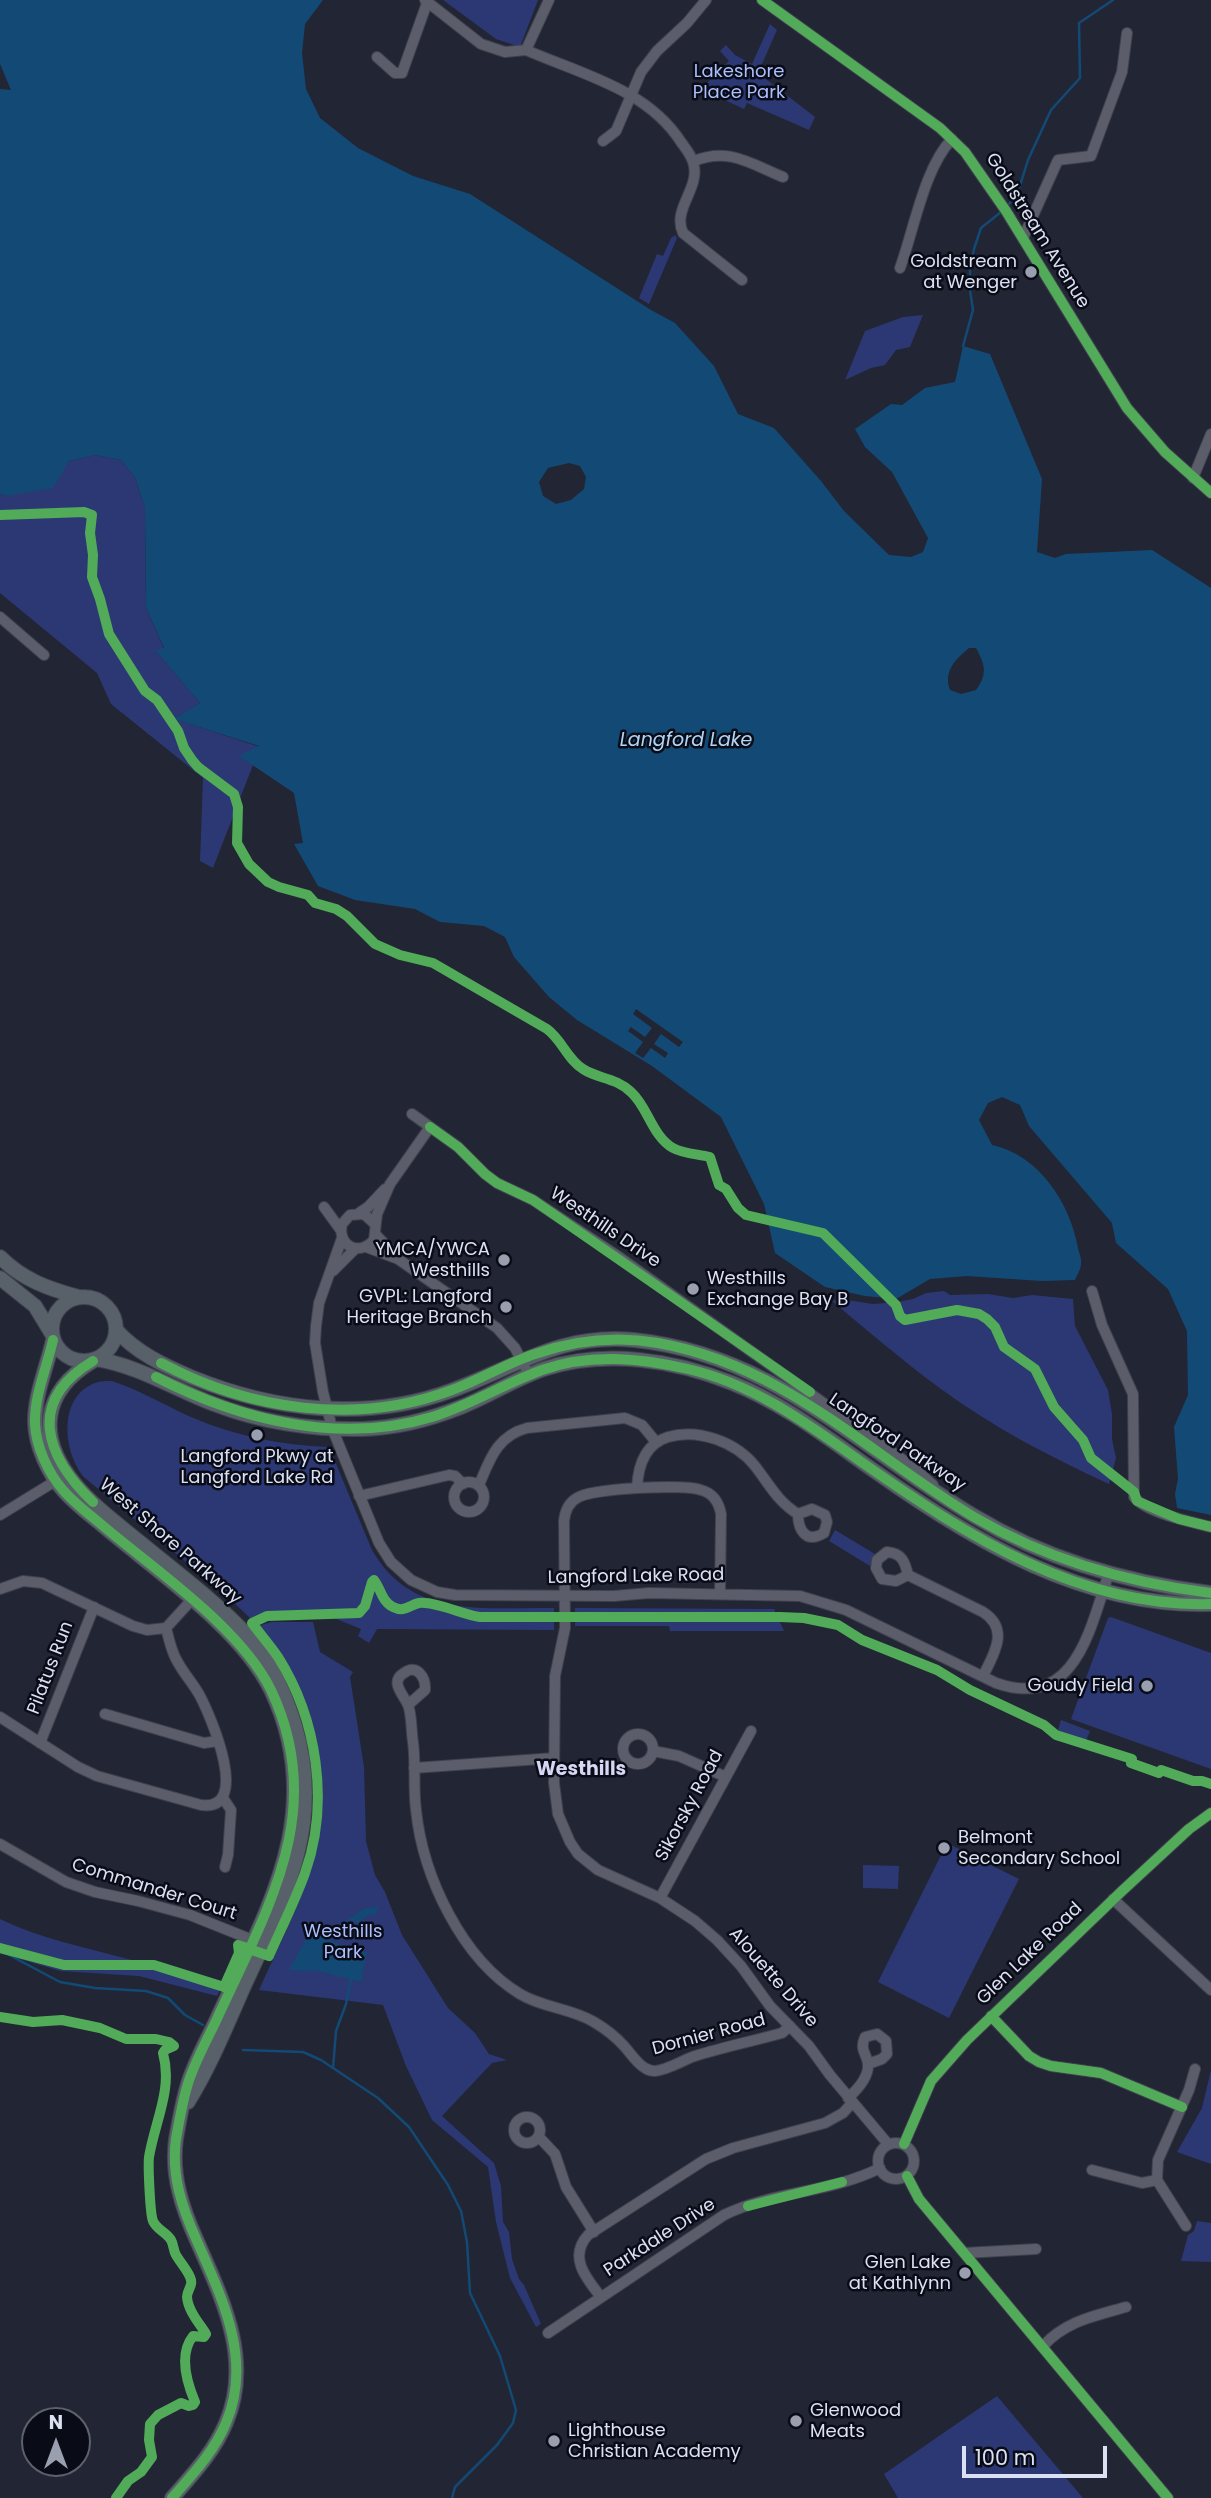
<!DOCTYPE html>
<html>
<head>
<meta charset="utf-8">
<style>
  body { margin:0 }
  #map { position:relative; width:1211px; height:2498px; overflow:hidden; background:#222533; font-family:Poppins,sans-serif }
  canvas { display:block }
  .north { position:absolute; left:21px; top:2407px; width:70px; height:70px; box-sizing:border-box; background:#090c17; border:2px solid #5d616f; border-radius:50%; rotate:0deg; font-size:19px; font-weight:700; line-height:28px; text-align:center; color:#dbe0f2 }
  .north::after { content:''; display:block; margin:auto; width:24px; height:32px; background:#9a9faf; clip-path:polygon(50% 0,100% 100%,50% 72%,0 100%) }
  .scale { position:absolute; left:962px; top:2446px; width:145px; height:32px; box-sizing:border-box; border:4px solid #dbe0f2; border-top:0; padding-left:9px; font-size:21px; line-height:24px; white-space:nowrap; color:#dbe0f2; -webkit-text-stroke:5px #090c17; paint-order:stroke }
</style>
</head>
<body>
<div id="map">
<canvas width="1211" height="2498"></canvas>
<div class="north">N</div>
<div class="scale">100 m</div>
</div>
<script>
const ctx = document.querySelector('canvas').getContext('2d');
ctx.lineJoin = 'round';
function fill(path, color) { ctx.fillStyle = color; ctx.fill(path, 'evenodd'); }
function trace(path, color, width, dash) { ctx.strokeStyle = color; ctx.lineWidth = width; ctx.lineCap = dash ? 'butt' : 'round'; ctx.setLineDash(dash || []); ctx.stroke(path); }
function drawText(font, color, halo, rows, align = 'center') {
  ctx.font = font + ' Poppins,sans-serif'; ctx.lineWidth = 5; ctx.setLineDash([]); ctx.textBaseline = 'middle'; ctx.strokeStyle = halo; ctx.fillStyle = color; for (const [text, x, y, turn = 0] of rows) {
    ctx.save(); ctx.translate(x, y); ctx.rotate((+turn || 0) * Math.PI / 180); ctx.textAlign = isNaN(turn) ? turn : align; if (halo) ctx.strokeText(text, 0, 0); ctx.fillText(text, 0, 0); ctx.restore();
  }
}
const green = new Path2D(`
  M443,0H538L520,47L496,39Z
  M770,24L777,30L758,73L815,117L809,130L747,103L744,109L716,96L705,85L729,61L720,51L726,45L735,55L752,64Z
  M675,235L677,238L649,304L639,298L657,254L663,256L671,238Z
  M923,315L910,347L896,350L885,365L871,368L845,380L865,331L903,317Z
  M95,455L121,460L135,477L145,508L146,608L164,649L156,651L200,703L175,719L260,747L213,868L200,861L203,778L111,704L97,673L0,593V494L6,496L69,461Z
  M944,1291L950,1295L988,1294L1013,1298L1032,1295L1073,1299L1075,1326L1108,1390L1112,1414V1439L1116,1458L1109,1484C1050,1457 993,1427 941,1389C903,1361 868,1331 832,1301L840,1299L873,1304L898,1302L913,1299L926,1293Z
  M112,1381C140,1390 164,1405 191,1417C235,1436 281,1445 329,1447L372,1550C412,1620 485,1607 554,1608V1630L377,1629L369,1643L358,1636L361,1629L322,1613H271L263,1614L252,1620L227,1596L85,1478C63,1454 57,1397 95,1383C100,1381 106,1381 112,1381Z
  M835,1530L875,1554L870,1566L829,1541Z
  M575,1608L774,1609L784,1631H670L669,1626H575Z
  M1111,1617L1211,1653V1769L1071,1719L1108,1618Z
  M271,1622H313L320,1652L353,1672L350,1677L364,1767L366,1841L375,1875L385,1892L402,1935L448,2008L475,2033L489,2054L507,2060L492,2063L442,2116L494,2163L501,2186L503,2222L509,2232L512,2259L519,2279L524,2285L541,2324L536,2327L510,2278L496,2222L488,2167L432,2120L406,2066L383,2005L259,1990C276,1951 297,1913 309,1872C335,1785 314,1696 258,1626Z
  M1061,1720L1090,1731L1085,1743L1057,1733Z
  M947,1843L1019,1879L949,2018L878,1982Z
  M863,1865L899,1866L898,1889L863,1888Z
  M0,1919C41,1939 84,1947 128,1959C159,1967 190,1977 221,1987L217,1996L139,1976L60,1971L0,1953Z
  M1211,2070V2164L1177,2152L1202,2108Z
  M1197,2221L1211,2223V2262L1181,2261L1188,2235L1194,2231Z
  M997,2396L1083,2498H898L884,2474Z`);
const water = new Path2D(`
  M0,0H323L305,24L302,53L306,89L320,118L358,148L413,176L470,194L651,310L675,323L714,366L738,414L774,428L821,481L844,511L889,555L911,557L923,552L928,538L892,472L865,447L855,429L891,404L902,405L925,388L955,382L963,346L990,354L1042,479L1037,552L1055,558L1066,554L1152,550L1211,588V1515L1177,1508L1175,1494L1178,1479L1174,1427L1188,1395L1187,1331L1168,1289L1116,1243L1112,1223L1029,1126L1020,1105L1002,1097L988,1103L979,1120L992,1145C1039,1155 1070,1203 1078,1248C1079,1253 1082,1259 1081,1264C1081,1269 1077,1275 1075,1280L1042,1281L967,1276L930,1279L896,1299L865,1296L825,1287L775,1253L764,1204L721,1117L652,1066L577,1020L549,997L514,957L505,937L484,926L440,922L415,909L355,900L318,886L294,844L303,843L294,793L239,756L259,746L174,719L200,703L155,650L164,648L146,608L145,508L135,477L121,460L95,455L69,461L53,488L6,496L0,494V89L11,90L0,64ZM569,463L580,466L586,477L584,489L571,500L556,504L543,496L539,482L548,468ZM969,648H976C985,665 988,674 976,690L961,694L950,690C943,671 956,659 969,648Z
  M379,1907L375,1915H368L358,1923L350,1919L365,1908Z
  M310,1932C331,1938 343,1949 367,1952L361,1982L318,1971L289,1970Z`);
const pier = new Path2D(`
  M636,1009L683,1042L679,1047L661,1034L654,1044L668,1053L665,1058L651,1048L643,1058L635,1053L643,1042L628,1031L631,1027L645,1037L652,1028L633,1014Z`);
const stream = new Path2D(`
  M1008,205L1017,195L1028,160L1051,110L1080,78L1079,23L1113,0
  M963,346L973,310L970,290V269L974,249L981,228L1001,212
  M325,1937L350,1919
  M0,1950L60,1982L95,1988L146,1991L168,1998L185,2015L203,2025
  M243,2050L303,2052L321,2060L378,2098L409,2127L448,2185L461,2211L467,2242L470,2293L500,2356L516,2410L513,2423L497,2445L455,2487L452,2498
  M333,2068L336,2031L346,2004L351,1979`);
const minor = new Path2D(`
  M425,0L481,44L505,52L526,50
  M762,0L940,128L965,152L1006,211L1127,408L1165,452L1211,493
  M526,50C581,74 647,89 681,142C686,149 693,157 694,166C699,189 672,210 683,233L742,280
  M526,50L549,0
  M377,57L395,73H402L427,3
  M603,141L616,131L641,72L657,51L687,23L706,0
  M694,161C729,147 751,164 783,177
  M1023,238L1058,160L1091,156L1122,72L1127,33
  M900,268C914,230 924,168 952,139
  M1193,478L1211,434
  M0,617L44,655
  M412,1114L458,1147L485,1174L497,1183L533,1200L619,1257L913,1467L933,1485
  M324,1207L340,1229
  M359,1213L368,1207L385,1189
  M375,1224L364,1214L350,1215L342,1224C337,1246 359,1257 374,1240L377,1214L390,1184L430,1127
  M376,1235L397,1257
  M342,1238L319,1303L316,1326L315,1343L323,1392L332,1428L379,1543L391,1562L411,1580L437,1592L455,1595L614,1596L649,1593L800,1596L846,1610L996,1683C1076,1711 1090,1628 1109,1573
  M366,1247L398,1259L497,1328L515,1348L525,1367
  M333,1271L355,1249
  M1092,1291L1102,1325L1133,1394L1134,1497C1146,1513 1192,1522 1211,1527
  M454 1497a15 15 0 1 1 30 0a15 15 0 1 1-30 0Z
  M479,1485C490,1459 497,1436 527,1428L625,1418L642,1425L656,1442
  M637,1488C638,1466 645,1444 668,1437C698,1428 736,1442 755,1466C769,1484 778,1502 798,1514
  M359,1496L449,1475L455,1476L463,1484
  M812,1509L825,1515L827,1522L824,1533C806,1544 798,1530 798,1514Z
  M0,1515L62,1477
  M887,1552C902,1553 905,1562 908,1575L896,1581L882,1579L876,1568L877,1560Z
  M908,1575L983,1612C1010,1629 994,1654 983,1676
  M0,1589L23,1581L42,1583L133,1626L147,1630L166,1628L197,1594
  M720,1594L721,1514C719,1503 713,1493 701,1490C684,1484 591,1488 577,1498C568,1503 565,1511 564,1521L565,1628L555,1676L554,1783L558,1814L570,1842L578,1854L598,1870L660,1898L695,1921L717,1940L741,1966L770,2006L809,2046L830,2075L888,2144
  M408,1705L425,1690C426,1678 417,1663 404,1673C389,1682 404,1695 408,1705C412,1715 411,1730 413,1742C416,1764 413,1788 416,1810C423,1877 462,1959 520,1994C543,2008 571,2008 594,2022C604,2028 615,2036 623,2045C630,2052 636,2063 645,2068C648,2070 652,2071 655,2071C668,2070 683,2060 695,2056C724,2047 753,2041 782,2033L790,2026
  M105,1714L204,1743L218,1741
  M0,1717L78,1767L97,1776L201,1805C252,1812 211,1717 200,1696C193,1683 183,1673 176,1659C171,1650 169,1639 166,1628
  M623 1749a15 15 0 1 1 30 0a15 15 0 1 1-30 0Z
  M40,1743L94,1607
  M653,1751L679,1756L726,1777
  M414,1768L554,1758
  M223,1798L231,1810L228,1855L225,1867
  M0,1844L66,1882L95,1892L138,1901L190,1915L260,1943
  M660,1898L751,1731
  M1113,1899L1211,1990
  M991,2016L1029,2056L1039,2062L1051,2066L1101,2073L1182,2107
  M848,2098C857,2090 869,2077 868,2064C867,2053 859,2051 865,2037L877,2034L886,2041L887,2054L882,2059L868,2064
  M514 2130a13 13 0 1 1 26 0a13 13 0 1 1-26 0Z
  M539,2137L555,2154L566,2187L594,2232
  M878 2161a18 18 0 1 1 36 0a18 18 0 1 1-36 0Z
  M904,2144L931,2081L967,2040L1122,1891L1189,1829L1211,1813
  M1092,2170L1142,2183L1157,2180
  M907,2176L919,2199L1168,2498
  M1186,2226L1157,2180L1158,2160L1189,2090L1195,2069
  M964,2253L1036,2249
  M601,2297C586,2278 568,2257 588,2235L706,2159L733,2148L825,2123L843,2113L852,2103
  M548,2333L724,2215C773,2191 831,2193 880,2168
  M1043,2346C1066,2321 1094,2316 1126,2307`);
const major = new Path2D(`
  M0,1257C23,1280 49,1289 79,1297
  M0,1278L35,1306L52,1334
  M52 1329a32 32 0 1 1 64 0a32 32 0 1 1-64 0Z
  M116,1330C137,1353 163,1365 191,1377C274,1411 367,1422 453,1390C517,1366 561,1333 634,1340C774,1354 860,1449 974,1516C1045,1559 1129,1583 1211,1593
  M53,1340C47,1367 34,1396 35,1424C36,1446 48,1473 63,1490C74,1503 89,1514 102,1525C155,1570 241,1628 271,1690C329,1812 266,1911 216,2021C206,2042 193,2065 187,2087C182,2104 179,2122 176,2139C171,2175 182,2208 197,2241C222,2298 253,2360 226,2423C214,2452 192,2475 172,2498
  M96,1359C139,1366 174,1389 214,1404C260,1422 313,1430 362,1429C395,1428 431,1419 461,1407C489,1396 515,1379 544,1369C605,1349 674,1360 732,1383C785,1404 830,1440 876,1472C975,1542 1085,1608 1211,1604
  M93,1361C41,1392 37,1438 75,1484C94,1507 119,1525 142,1544C177,1573 215,1601 246,1634C270,1659 285,1693 295,1726C324,1824 285,1897 245,1984C227,2024 211,2065 188,2102`);
const cycleway = new Path2D(`
  M762,0L940,128L965,152L1006,211L1127,408L1165,452L1211,493
  M0,515L84,512L92,515L90,533L93,555L92,577L100,599L109,634L145,691L157,700L178,731L184,748L192,760L198,767L234,794L238,807L237,843L249,864L268,882L279,887L308,895L315,903L336,909L347,916L375,944L400,955L433,963L547,1029C562,1040 567,1059 583,1069C598,1079 615,1077 631,1092C648,1107 652,1136 673,1148C684,1154 698,1154 710,1157L719,1185L726,1189L738,1208L746,1215L823,1233L896,1305L900,1316L905,1320L957,1310L979,1314L987,1319L995,1327L1004,1347L1035,1369L1054,1407L1083,1440L1091,1458L1134,1492L1137,1501L1179,1519L1211,1527
  M430,1127L458,1147L485,1174L497,1183L533,1200L810,1392
  M53,1340C47,1367 34,1396 35,1424C36,1446 48,1473 63,1490C74,1503 89,1514 102,1525C155,1570 241,1628 271,1690C329,1812 266,1911 216,2021C206,2042 193,2065 187,2087C182,2104 179,2122 176,2139C171,2175 182,2208 197,2241C222,2298 253,2360 226,2423C214,2452 192,2475 172,2498
  M93,1361C26,1401 45,1456 93,1502
  M161,1363C249,1410 356,1426 452,1390C480,1380 507,1363 535,1354C575,1340 617,1336 658,1343C786,1366 867,1453 974,1517C1046,1559 1129,1583 1211,1593
  M156,1377C240,1420 339,1445 432,1417C470,1405 504,1384 542,1370C590,1353 640,1358 688,1369C754,1384 809,1425 863,1463C967,1536 1080,1608 1211,1604
  M0,1948L64,1965H154L224,1987L239,1953L238,1945L269,1956C281,1929 295,1901 305,1873C330,1803 317,1719 278,1657C270,1645 260,1634 252,1623L267,1616L359,1613L365,1606L372,1582L374,1580C381,1589 382,1602 393,1607C405,1613 409,1605 419,1603C435,1601 464,1615 480,1617H780L804,1618L838,1625L862,1640L937,1670L970,1690L1044,1725L1056,1735L1132,1759L1131,1763L1159,1773L1161,1770L1193,1781H1202L1211,1784
  M991,2016L1029,2056L1039,2062L1051,2066L1101,2073L1182,2107
  M0,2017L33,2022L62,2020L100,2028L126,2039H156L169,2042L174,2046L165,2050L163,2053C173,2089 155,2121 149,2157C148,2165 150,2214 153,2221C157,2230 166,2232 171,2240C174,2245 173,2250 176,2255C180,2262 187,2270 190,2277C194,2286 187,2289 187,2297C188,2311 200,2324 206,2334L204,2337L193,2336C178,2355 187,2383 195,2402L193,2405L189,2406L181,2403L158,2415L150,2424L149,2440L152,2457L141,2472L128,2481L116,2498
  M904,2144L931,2081L967,2040L1122,1891L1189,1829L1211,1813
  M907,2176L919,2199L1168,2498
  M748,2206L842,2182`);
const markers = [
  [1031,272,7,"#9a9faf"],
  [504,1260,7,"#9a9faf"],
  [693,1289,7,"#9a9faf"],
  [506,1307,7,"#9a9faf"],
  [257,1435,7,"#9a9faf"],
  [1147,1686,7,"#9a9faf"],
  [944,1848,7,"#9a9faf"],
  [965,2273,7,"#9a9faf"],
  [796,2421,7,"#9a9faf"],
  [554,2441,7,"#9a9faf"]
];
const parkNames = [
  ["Lakeshore",739,72],
  ["Place Park",739,93],
  ["Westhills",343,1932],
  ["Park",343,1953]
];
const streetNames = [
  ["Goldstream Avenue",1037,231,58],
  ["Westhills Drive",605,1228,34],
  ["Langford Parkway",897,1443,34],
  ["West Shore Parkway",170,1542,41],
  ["Langford Lake Road",636,1577,-1],
  ["Pilatus Run",51,1668,-69],
  ["Sikorsky Road",690,1806,-62],
  ["Commander Court",154,1890,17],
  ["Glen Lake Road",1030,1954,-44],
  ["Alouette Drive",773,1978,49],
  ["Dornier Road",709,2035,-15],
  ["Parkdale Drive",660,2238,-33]
];
const poiNames = [
  ["Goldstream",1017,262],
  ["at Wenger",1017,283],
  ["YMCA/YWCA",490,1250],
  ["Westhills",490,1271],
  ["Westhills",707,1279,"left"],
  ["Exchange Bay B",707,1300,"left"],
  ["GVPL: Langford",492,1297],
  ["Heritage Branch",492,1318],
  ["Langford Pkwy at",257,1457,"center"],
  ["Langford Lake Rd",257,1478,"center"],
  ["Goudy Field",1133,1686],
  ["Belmont",958,1838,"left"],
  ["Secondary School",958,1859,"left"],
  ["Glen Lake",951,2263],
  ["at Kathlynn",951,2284],
  ["Glenwood",810,2411,"left"],
  ["Meats",810,2432,"left"],
  ["Lighthouse",568,2431,"left"],
  ["Christian Academy",568,2452,"left"]
];
const waterNames = [
  ["Langford Lake",686,741]
];
const neighbourhoodNames = [
  ["Westhills",581,1770]
];
fill(green, '#2c3873');
fill(water, '#134a75');
fill(pier, '#222533');
trace(stream, '#134a75', 2.5);
trace(minor, '#3f414d', 12);
trace(major, '#3f414d', 16);
trace(minor, '#5b5e6a', 10);
trace(major, '#586069', 14);
trace(cycleway, '#51ab58', 10);
for (const [x, y, r, color] of markers) { const dot = new Path2D(); dot.arc(x, y, r, 0, 2 * Math.PI); ctx.fillStyle = color; ctx.fill(dot); trace(dot, '#090c17', 2.5); }
drawText('18px', '#acbffd', '#090c17', parkNames);
drawText('18px', '#dbe0f2', '#090c17', streetNames);
drawText('18px', '#dbe0f2', '#090c17', poiNames, 'right');
drawText('italic 19px', '#b1d5f6', '#090c17', waterNames);
drawText('bold 19px', '#d7d7f4', '#090c17', neighbourhoodNames);
</script>
</body>
</html>
